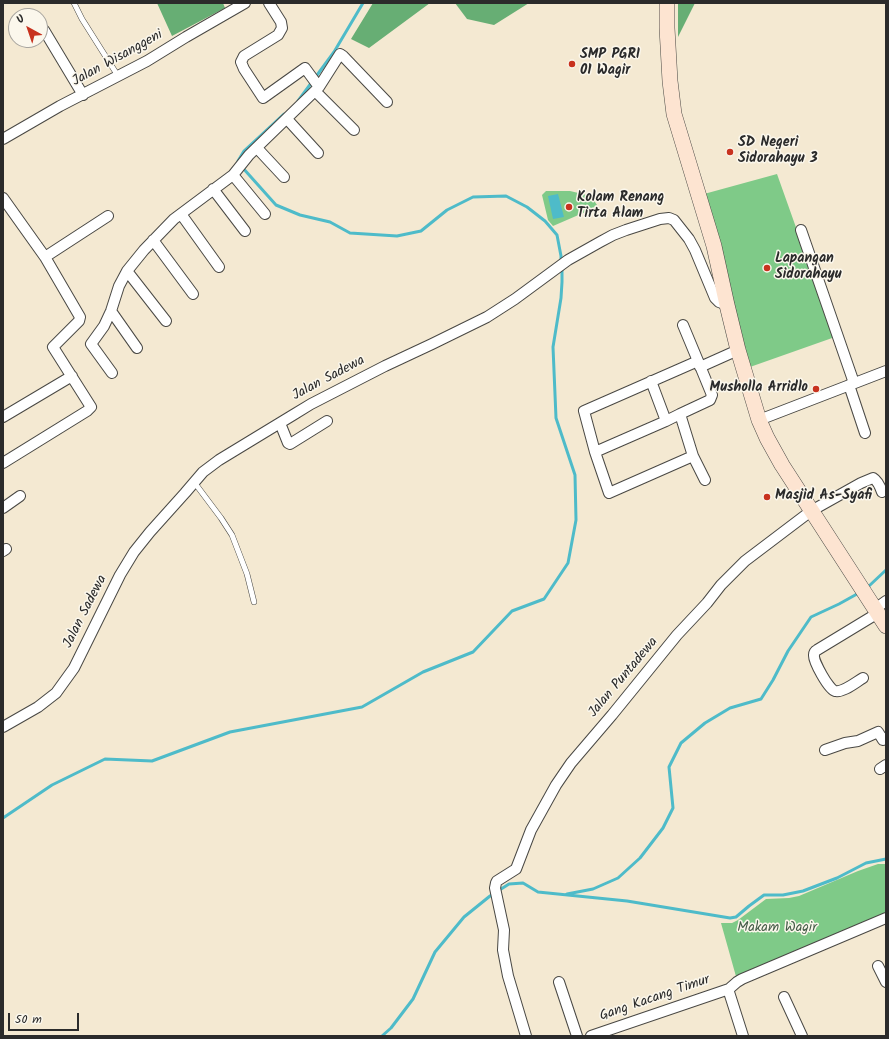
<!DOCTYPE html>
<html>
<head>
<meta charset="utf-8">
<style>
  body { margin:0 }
  #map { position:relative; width:889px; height:1039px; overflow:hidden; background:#f4e9d2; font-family:Kalam,sans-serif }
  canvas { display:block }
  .frame { position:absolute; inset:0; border:4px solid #2b2b2b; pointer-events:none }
  .north { position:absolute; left:8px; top:8px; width:40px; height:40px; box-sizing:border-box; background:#fbf7ec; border:1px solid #a8a59f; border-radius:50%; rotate:320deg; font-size:11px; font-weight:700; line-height:16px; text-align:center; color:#2b2b2b }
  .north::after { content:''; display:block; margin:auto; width:14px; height:18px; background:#c8321e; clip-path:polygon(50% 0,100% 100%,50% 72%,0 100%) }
  .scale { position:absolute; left:8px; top:1013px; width:71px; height:18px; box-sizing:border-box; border:2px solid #2b2b2b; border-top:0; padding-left:5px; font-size:12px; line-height:14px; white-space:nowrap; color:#2b2b2b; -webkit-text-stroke:3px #fbf7ec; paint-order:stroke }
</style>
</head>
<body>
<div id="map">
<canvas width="889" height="1039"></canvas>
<div class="frame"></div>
<div class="north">U</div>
<div class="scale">50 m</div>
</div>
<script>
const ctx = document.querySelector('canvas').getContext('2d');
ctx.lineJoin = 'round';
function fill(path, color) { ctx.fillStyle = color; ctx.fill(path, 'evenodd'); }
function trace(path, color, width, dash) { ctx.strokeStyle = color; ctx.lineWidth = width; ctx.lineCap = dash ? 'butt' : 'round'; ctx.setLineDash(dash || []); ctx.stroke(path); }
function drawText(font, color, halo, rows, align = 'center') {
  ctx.font = font + ' Kalam,sans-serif'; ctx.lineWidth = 3; ctx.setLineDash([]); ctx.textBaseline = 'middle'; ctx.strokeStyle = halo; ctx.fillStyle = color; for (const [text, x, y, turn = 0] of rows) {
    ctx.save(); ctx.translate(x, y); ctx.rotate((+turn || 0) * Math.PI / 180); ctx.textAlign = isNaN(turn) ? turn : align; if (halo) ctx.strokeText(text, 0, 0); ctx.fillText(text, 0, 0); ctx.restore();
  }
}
const green = new Path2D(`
  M777,174L835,337L750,367L704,194Z
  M546,191H570L591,196L597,205L590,210L553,226L548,220L542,195Z
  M878,864H886V915L737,980L721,923H732L738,920L766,899L789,898L799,896L858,871Z`);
const forest = new Path2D(`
  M157,3H223L225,8L172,36Z
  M373,3H430L369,48L351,39Z
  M455,3H529L494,25L467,19Z
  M678,3H695L678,37Z`);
const water = new Path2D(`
  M558,194L564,217L553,219L548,196Z`);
const stream = new Path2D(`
  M298,101L334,52L363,3
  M239,163L238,161L244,151L284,114
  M242,167L276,205L300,215L330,222L350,233L397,236L421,231L447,210L473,197L506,196L527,207L545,221L557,235L561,256V261
  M869,586L886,570
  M3,818L52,785L105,759L152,761L230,732L362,707L423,672L473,652L512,611L544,599L568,563L576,520L575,475L556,418L553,347L561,298L562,282V267
  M567,894L593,889L618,878L640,858L663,828L673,808L669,767L681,743L705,723L730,708L761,699L773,680L788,651L811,617L839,604L857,594
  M382,1036L391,1028L413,999L435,952L464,917L490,896L509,884L523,883L538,892L627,901L730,918L736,917L749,906L764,895H783L803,891L837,878L866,863L886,859`);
const service = new Path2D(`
  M74,3L82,19L118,76
  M194,482L221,518L232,535L247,574L254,602`);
const minor = new Path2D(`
  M44,30L83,95
  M319,87L340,54L343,56L387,102
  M315,91L354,130
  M287,119L318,153
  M3,139L60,106L147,61L186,37L245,3
  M257,148L284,177
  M233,175L265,214
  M213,189L245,231
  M3,198L45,257L108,216
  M181,214L219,267
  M801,230L854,383
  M153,240L193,294
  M127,271L166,321
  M111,311L137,348
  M683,325L698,361
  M700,367L738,350
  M112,373L91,344L104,326L111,311L119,286L127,271L144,250L174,219L233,175L249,155L319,87L305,68L263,98L244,69L241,62L244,56L278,35L282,28L281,22L269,3
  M651,381L666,421L680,414L693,456L705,480
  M849,385L865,433
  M3,417L72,376
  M759,420L886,371
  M666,421L595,452L584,411L698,361L712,395L710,400L680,414
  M280,423L288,443L290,444L327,421
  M595,452L609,493L693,456
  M3,463L87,411L91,407L53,347L79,321L80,317L45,257
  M3,508L20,496
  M3,551L6,549
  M875,609L886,601
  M863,678C856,682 843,693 835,691C829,690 813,661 814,655C814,652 815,651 817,650L878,613
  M3,727L38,707L56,693L74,668L120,575L134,552L150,532L185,493L203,472L219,460L293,415L311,404L385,366L432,344L487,317L515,299L568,260L600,242L613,235L626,230L660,219L669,218L674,220L689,239L695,250L715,298L719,302L727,305
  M825,750L845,743L858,741L878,732L883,740L886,738
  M880,769L886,765
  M878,966L886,982
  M559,982L577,1036
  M729,989V992L743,1036
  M784,997L802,1036
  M526,1036L508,976L503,950L504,930L495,888L496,883L497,881L516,869L531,830L556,785L571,763L612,715L677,635L707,603L721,585L745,561L811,511L861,483L873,478C878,481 880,486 882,492
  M591,1036L729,989L737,982L742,979L886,918`);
const secondary = new Path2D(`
  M667,3V28L670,81L674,114L714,246L727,305L738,350L759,420L767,438L782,465L886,626`);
const markers = [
  [572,64,4,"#c8321e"],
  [730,152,4,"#c8321e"],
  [569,207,4,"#c8321e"],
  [767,268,4,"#c8321e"],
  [816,389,4,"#c8321e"],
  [767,497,4,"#c8321e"]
];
const poiNames = [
  ["SMP PGRI",580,56],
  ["01 Wagir",580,72],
  ["SD Negeri",738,144],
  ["Sidorahayu 3",738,160],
  ["Kolam Renang",577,199],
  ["Tirta Alam",577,215],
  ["Lapangan",775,260],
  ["Sidorahayu",775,276],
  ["Musholla Arridlo",808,389,"right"],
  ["Masjid As-Syafi",775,497]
];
const streetNames = [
  ["Jalan Wisanggeni",118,59,-29],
  ["Jalan Sadewa",329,379,-28],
  ["Jalan Sadewa",86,612,-63],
  ["Jalan Puntadewa",624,678,-50],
  ["Gang Kacang Timur",655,999,-19]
];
const parkNames = [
  ["Makam Wagir",777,929]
];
fill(green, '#7fca88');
fill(forest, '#67ae74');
fill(water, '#4ebbc9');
trace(stream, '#4ebbc9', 3);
trace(service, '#494844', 6);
trace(minor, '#494844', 12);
trace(secondary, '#494844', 16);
trace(service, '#fff', 5);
trace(minor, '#fff', 10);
trace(secondary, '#fde4d1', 15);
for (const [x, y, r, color] of markers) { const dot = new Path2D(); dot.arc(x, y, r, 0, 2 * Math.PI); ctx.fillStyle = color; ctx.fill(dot); trace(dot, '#fbf7ec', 1.5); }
drawText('bold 14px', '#2b2b2b', '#fbf7ec', poiNames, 'left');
drawText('14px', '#2b2b2b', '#fbf7ec', streetNames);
drawText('14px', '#445b47', '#fbf7ec', parkNames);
</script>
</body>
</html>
